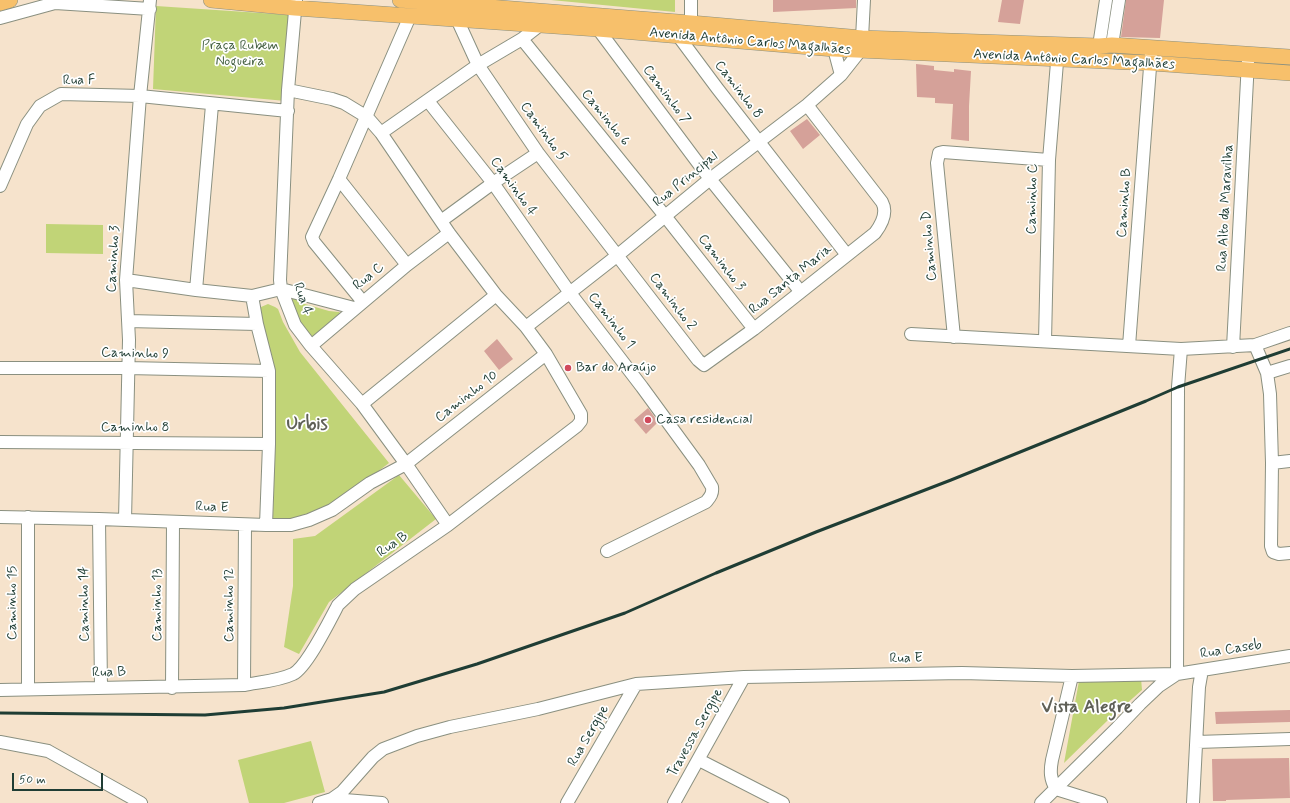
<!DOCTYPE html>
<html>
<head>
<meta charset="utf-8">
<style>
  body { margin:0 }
  #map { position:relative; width:1290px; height:803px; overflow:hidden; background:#f6e3cc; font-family:Mynerve,sans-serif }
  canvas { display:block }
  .scale { position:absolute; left:12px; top:773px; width:91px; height:18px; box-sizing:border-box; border:2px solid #1f3d34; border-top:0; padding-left:5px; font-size:12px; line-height:14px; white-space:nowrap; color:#1f3d34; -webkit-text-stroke:3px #fff; paint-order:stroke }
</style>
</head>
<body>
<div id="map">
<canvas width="1290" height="803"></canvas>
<div class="scale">50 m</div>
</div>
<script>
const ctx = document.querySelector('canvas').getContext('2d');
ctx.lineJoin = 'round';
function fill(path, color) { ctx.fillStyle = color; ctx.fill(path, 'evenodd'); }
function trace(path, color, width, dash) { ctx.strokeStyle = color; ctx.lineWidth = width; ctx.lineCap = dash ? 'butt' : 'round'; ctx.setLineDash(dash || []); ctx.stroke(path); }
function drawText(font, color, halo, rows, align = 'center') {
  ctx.font = font + ' Mynerve,sans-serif'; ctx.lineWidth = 3.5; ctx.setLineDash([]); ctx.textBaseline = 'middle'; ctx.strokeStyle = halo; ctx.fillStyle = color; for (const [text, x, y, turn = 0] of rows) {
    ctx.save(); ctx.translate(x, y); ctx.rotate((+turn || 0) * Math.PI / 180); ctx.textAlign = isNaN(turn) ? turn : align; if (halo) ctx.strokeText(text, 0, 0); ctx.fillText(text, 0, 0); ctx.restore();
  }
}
const green = new Path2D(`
  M551,0H675V12Z
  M156,6L291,15L286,101L153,89Z
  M46,224L103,225V254L46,253Z
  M289,297L294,298L305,304L329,311L339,312L342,315L304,344Z
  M268,304L275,307L278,309L283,322L300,352L389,463L334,505L294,521L273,520L274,452L259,310L261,307Z
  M399,475L436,519L329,602L299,654L284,647L293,586V539L315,536Z
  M1141,678L1142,690L1107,721L1064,763L1079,681Z
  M311,741L325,792L284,803H249L238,760Z`);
const building = new Path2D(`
  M773,0H856V8L773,12Z
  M1002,0H1024L1020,24L998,22Z
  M1126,0H1164L1160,38L1121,37Z
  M916,64L934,66V70L954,72V69L971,71L969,106V141L951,139L953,104L935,103V98L917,97Z
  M807,119L820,135L803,149L790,131Z
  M497,339L513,359L499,370L484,351Z
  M648,408L658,422L646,434L634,420Z
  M1290,710V722L1216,724L1215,712Z
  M1289,758L1290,798L1226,800V801H1213L1212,759Z`);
const minor = new Path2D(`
  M296,0L288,90L280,280L281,289L295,325L311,346L362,404L406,464L448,525
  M0,18L55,3L150,9
  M457,19L478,65L538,153L698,360L704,365L754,329L875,233C881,225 888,213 882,202L807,105
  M598,29L710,179L800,291
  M691,31V0
  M679,37L717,88L847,255
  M862,38L864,0
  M522,39L665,216L754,329
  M1112,45L1119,0
  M1099,46L1106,0
  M834,49L841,75
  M428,101L493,183L570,293L642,387L699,465L712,487C713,494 710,497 706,502L607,551
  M381,133L478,65L522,39L540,25
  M339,179L407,265
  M0,186L27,124L40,106L61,94L140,96L288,111
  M441,221L493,183L538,153
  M126,280L196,290L252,296L281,289L354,308
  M196,290L212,105
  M252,296L257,324L269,371V444L266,525
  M363,302L314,242L312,237L339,179L410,16
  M128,321L257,324
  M526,327L618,255L710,179L807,105L841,75L860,51
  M911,334L1181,349L1255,345L1290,333
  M954,337L937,163L939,153L943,152L1049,160
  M1045,341L1049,160L1058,50
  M1255,345L1267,373L1270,394L1272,463L1271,546L1273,552L1279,554L1290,553
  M311,346L407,265L449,233
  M1129,346L1151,54
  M1233,347L1248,61
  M0,368H127L269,371
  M1267,373L1290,366
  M362,404L496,295
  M0,442L269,444
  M1272,463L1290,461
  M0,517L99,519L266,525H291L309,520L332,510L370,483L406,464L546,354
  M99,519L101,688
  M125,520L129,340L126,280L140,96L150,0
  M1177,674L1178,387L1181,349
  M1072,676L1052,760C1050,771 1050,779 1056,789L1101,803
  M244,685L245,525
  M172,688L173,522
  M28,689V517
  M0,690L244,685C260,682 278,681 293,674C307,667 330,620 338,605L355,589L448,525L577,426L581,421V414L546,354L526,327L496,295L449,233L381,133L367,117L344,103L332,99L288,90
  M0,742L48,751L141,803
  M1197,742L1290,739
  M699,760L783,803
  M332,799L382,803
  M319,803L332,799L342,792L373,757L383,749L417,736L450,727L538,709L636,684L744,677L962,673L1072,676L1177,674L1290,656
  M567,803L636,684
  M674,803L744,677
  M1041,803L1117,728L1140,704L1159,686L1177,674
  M1193,803L1199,687L1202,670`);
const major = new Path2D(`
  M211,0L295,8L598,29L834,49L1151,63L1290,73
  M400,0L691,23L862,38L1099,46L1112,45L1290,57
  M0,3L10,0`);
const rail = new Path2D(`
  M0,713L205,715L284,708L384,692L477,664L625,613L716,573L816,532L951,480L1146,401L1178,387L1290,349`);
const markers = [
  [568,368,4,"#d1495b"],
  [648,420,4,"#d1495b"]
];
const streetNames = [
  ["Avenida Antônio Carlos Magalhães",750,42,5],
  ["Avenida Antônio Carlos Magalhães",1074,60,3],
  ["Rua F",79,81,-1],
  ["Caminho 8",738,90,52],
  ["Caminho 7",666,95,53],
  ["Caminho 6",605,118,51],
  ["Caminho 5",543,132,54],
  ["Rua Principal",686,180,-39],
  ["Caminho 4",513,187,54],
  ["Caminho C",1033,199,-89],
  ["Caminho B",1125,203,-86],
  ["Rua Alto da Maravilha",1226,208,-87],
  ["Caminho D",930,246,-95],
  ["Caminho 3",114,259,-87],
  ["Caminho 3",721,263,52],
  ["Rua C",369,277,-39],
  ["Rua Santa Maria",791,280,-39],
  ["Rua 4",302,299,71],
  ["Caminho 2",672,302,53],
  ["Caminho 1",611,321,52],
  ["Caminho 9",135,354,1],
  ["Caminho 10",467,397,-38],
  ["Caminho 8",135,428],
  ["Rua E",212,508,2],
  ["Rua B",393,545,-34],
  ["Caminho 15",13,603,-90],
  ["Caminho 14",85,604,-91],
  ["Caminho 13",158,605,-90],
  ["Caminho 12",230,605,-90],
  ["Rua Caseb",1231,650,-9],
  ["Rua E",906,659,-1],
  ["Rua B",109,673,-1],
  ["Travessa Sergipe",696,733,-61],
  ["Rua Sergipe",589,736,-60]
];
const parkNames = [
  ["Praça Rubem",240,46],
  ["Nogueira",240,62]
];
const poiNames = [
  ["Bar do Araújo",576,368],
  ["Casa residencial",656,420]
];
const districtNames = [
  ["Urbis",307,425],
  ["Vista Alegre",1087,708]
];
fill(green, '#c1d477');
fill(building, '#d5a199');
trace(minor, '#8a9080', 14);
trace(major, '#8a9080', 16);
trace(minor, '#fff', 12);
trace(major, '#f7c06b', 15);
trace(rail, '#1f3d34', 3);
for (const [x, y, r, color] of markers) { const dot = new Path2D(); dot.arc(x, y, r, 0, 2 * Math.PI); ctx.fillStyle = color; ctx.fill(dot); trace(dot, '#fff', 1.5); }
drawText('14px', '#1f3d34', '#fff', streetNames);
drawText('14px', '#486345', '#fff', parkNames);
drawText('14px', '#1f3d34', '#fff', poiNames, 'left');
drawText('bold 18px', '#5f6057', '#fff', districtNames);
</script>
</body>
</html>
